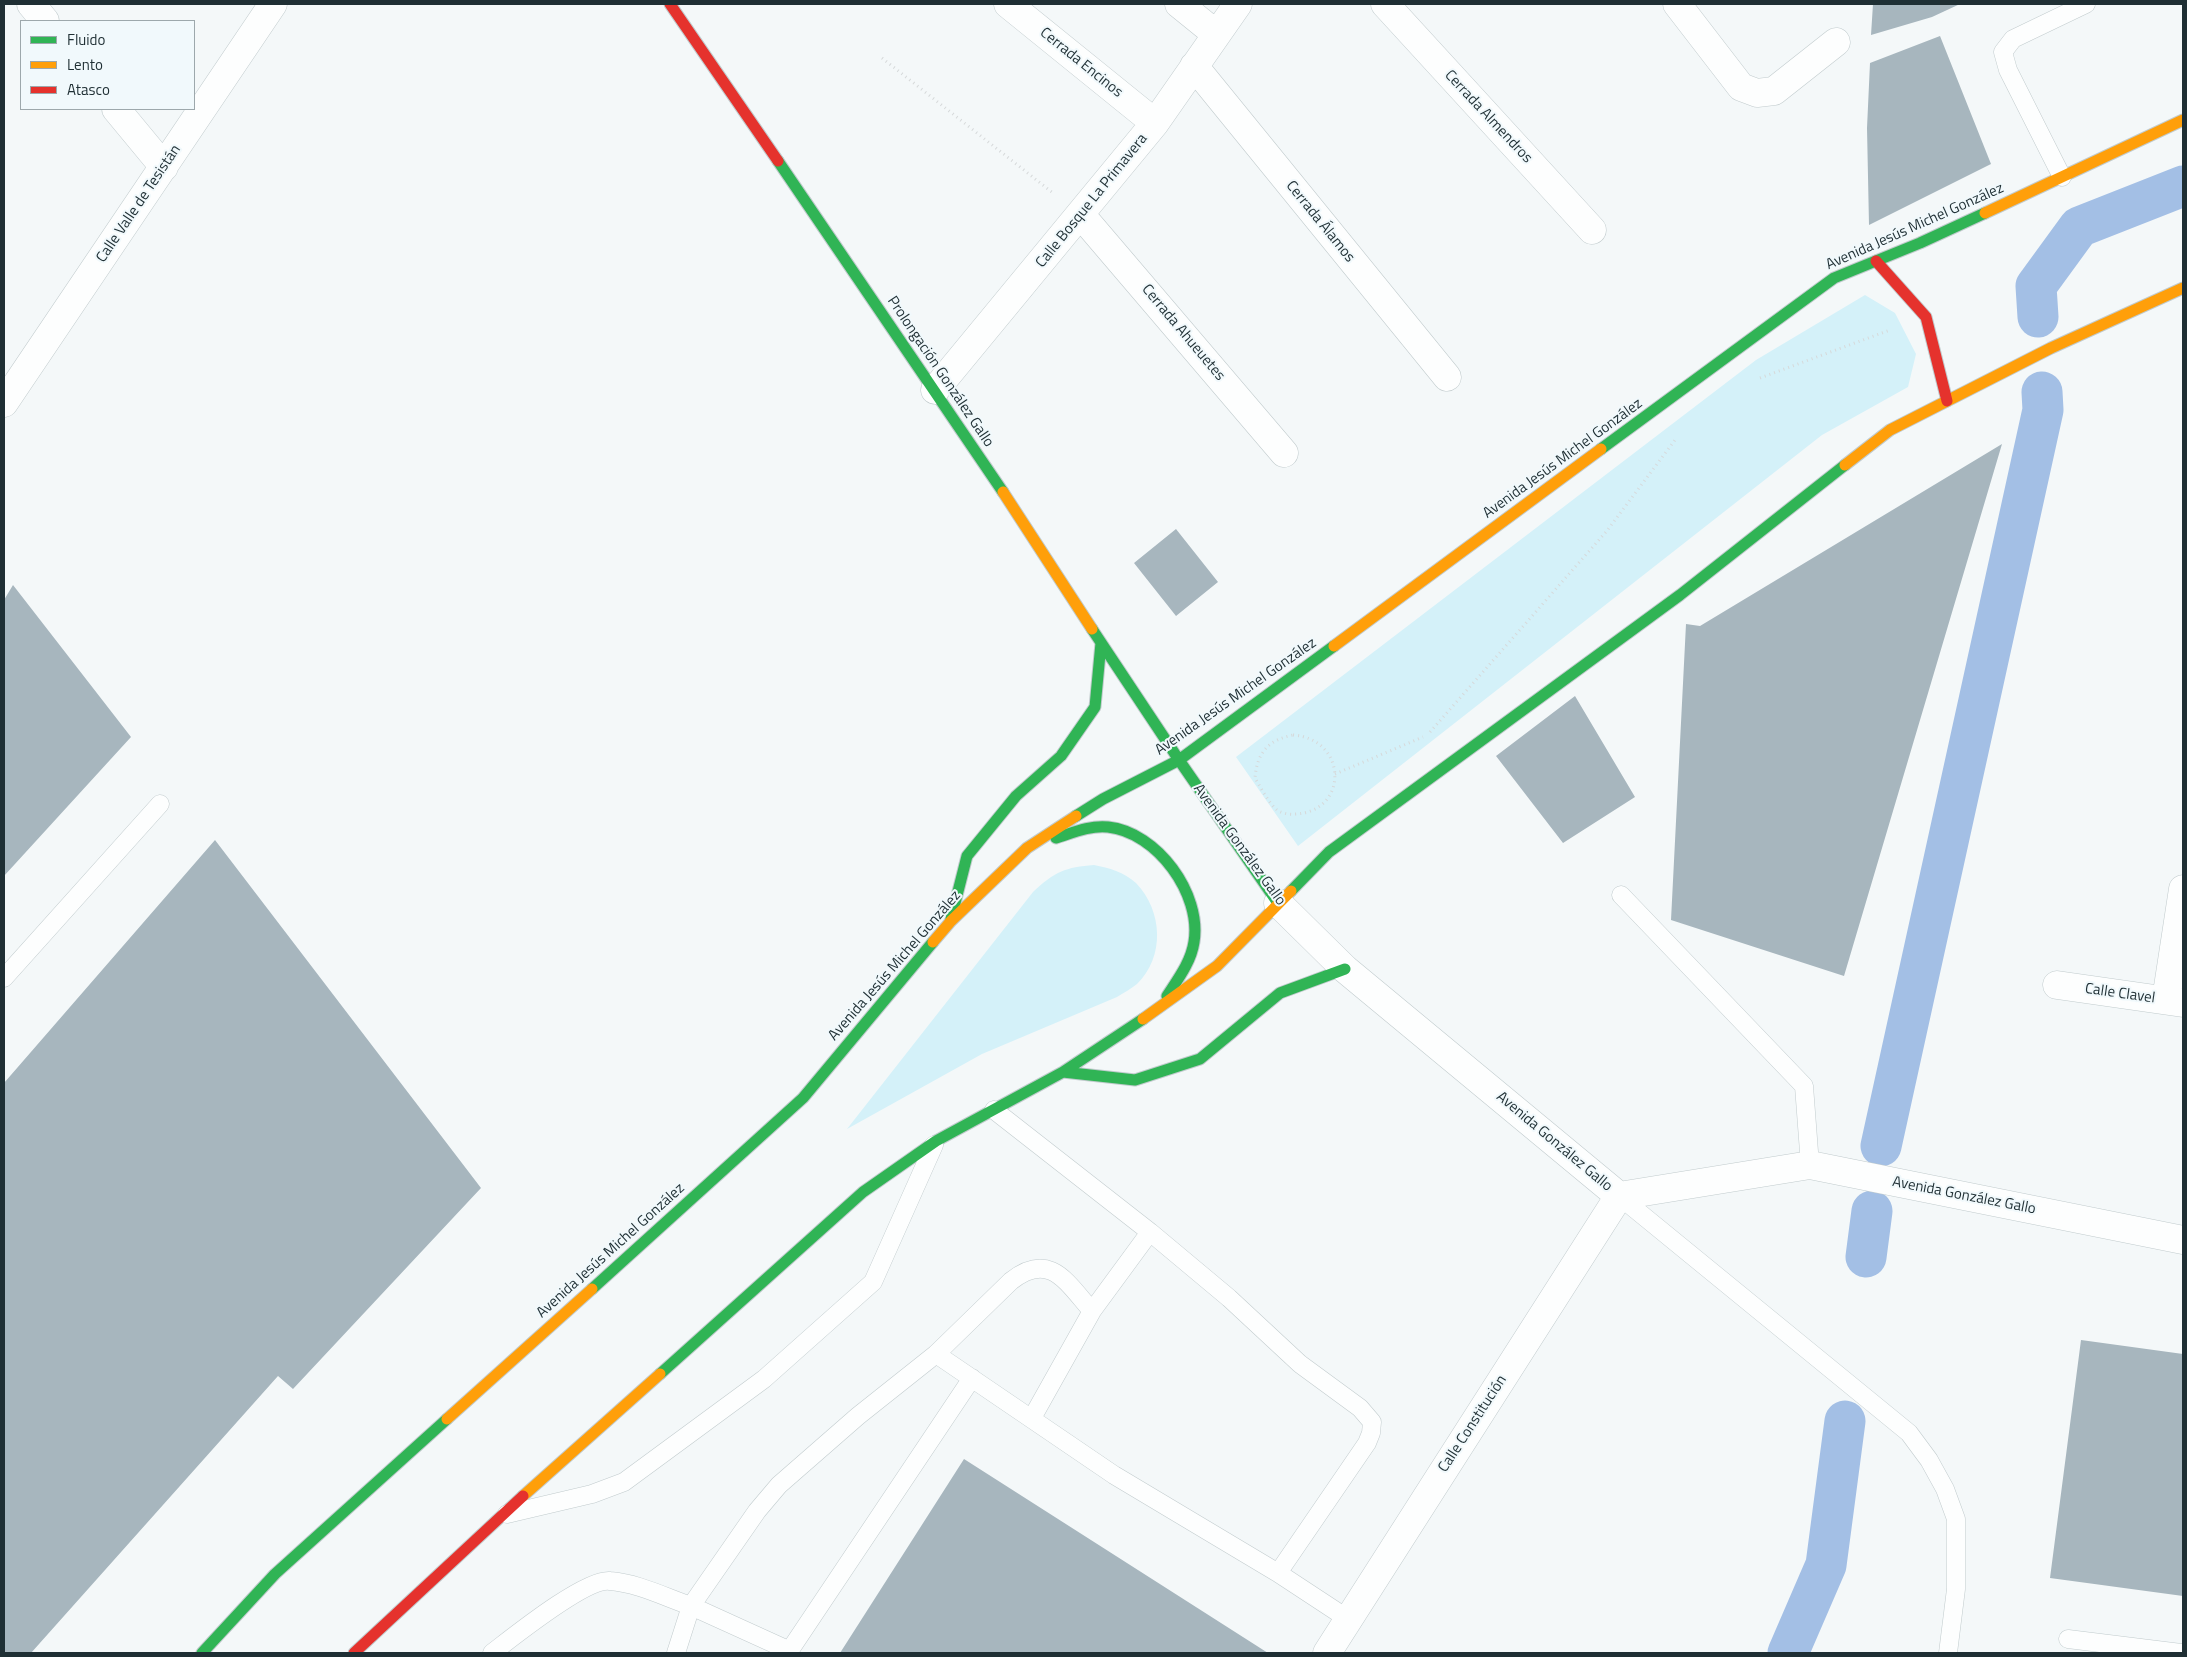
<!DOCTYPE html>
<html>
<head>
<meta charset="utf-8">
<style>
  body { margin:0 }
  #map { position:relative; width:2187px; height:1657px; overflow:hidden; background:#f4f8f9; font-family:"Titillium Web",sans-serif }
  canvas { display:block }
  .frame { position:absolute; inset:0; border:5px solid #1f2f34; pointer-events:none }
  .legend { position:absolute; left:20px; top:20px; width:175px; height:90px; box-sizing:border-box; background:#f1f9fc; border:1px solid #9da8ac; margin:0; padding:6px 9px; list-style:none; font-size:15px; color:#1f2f34 }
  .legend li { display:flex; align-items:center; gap:10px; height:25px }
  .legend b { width:25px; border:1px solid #9da8ac }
</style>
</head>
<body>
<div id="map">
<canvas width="2187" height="1657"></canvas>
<div class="frame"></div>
<ul class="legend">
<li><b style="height:6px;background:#30b455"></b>Fluido</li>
<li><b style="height:6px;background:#ff9f0a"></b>Lento</li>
<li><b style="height:6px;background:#e5322d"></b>Atasco</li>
</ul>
</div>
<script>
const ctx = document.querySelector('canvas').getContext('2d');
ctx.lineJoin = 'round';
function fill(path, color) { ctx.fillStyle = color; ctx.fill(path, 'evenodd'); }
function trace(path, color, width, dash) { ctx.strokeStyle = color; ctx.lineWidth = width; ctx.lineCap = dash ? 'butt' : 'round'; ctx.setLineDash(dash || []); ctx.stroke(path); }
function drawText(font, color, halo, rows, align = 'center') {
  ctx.font = font + ' "Titillium Web",sans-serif'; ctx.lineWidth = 4; ctx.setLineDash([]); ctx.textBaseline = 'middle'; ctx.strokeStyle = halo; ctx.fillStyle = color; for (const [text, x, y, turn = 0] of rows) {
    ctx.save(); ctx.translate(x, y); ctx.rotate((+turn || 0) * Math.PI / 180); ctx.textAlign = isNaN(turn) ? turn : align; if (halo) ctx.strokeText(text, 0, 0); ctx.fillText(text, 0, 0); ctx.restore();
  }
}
const green = new Path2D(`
  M1865,295L1895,313L1916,354L1908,387L1822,435L1298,846L1236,757L1756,360Z
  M1094,865C1109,868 1124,872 1136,883C1163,911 1165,957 1137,984C1131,989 1123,993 1117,997L982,1054L847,1129L1033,892C1054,872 1066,867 1094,865Z`);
const canal = new Path2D(`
  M2038,317L2036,286L2079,227L2183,186
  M1881,1146L2043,410L2042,392
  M1866,1257L1872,1211
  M1788,1653L1826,1565L1845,1421`);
const building = new Path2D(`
  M1873,4H1960L1932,17L1871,35Z
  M1940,36L1991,164L1869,225L1867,128L1870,63Z
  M2002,444L1844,976L1671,920L1686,624L1700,626Z
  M1176,529L1218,582L1176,616L1134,563Z
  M13,585L131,737L4,876V600Z
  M1575,696L1635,797L1563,843L1496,756Z
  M215,840L481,1188L293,1389L278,1376L31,1653H4V1083Z
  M2081,1340L2183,1354V1596L2050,1578Z
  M964,1459L1268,1653H840Z`);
const path = new Path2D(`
  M882,58L1053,193
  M1760,378L1890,330
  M1430,732L1606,532L1675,440
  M1293,735C1348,739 1349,812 1295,814C1290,815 1281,813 1277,810C1268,802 1261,788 1255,778C1257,753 1268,740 1293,735Z
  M1335,774L1423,737`);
const lane = new Path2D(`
  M2062,177L2008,70L2003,52L2013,39L2086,4
  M1621,895L1804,1086L1810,1165
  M4,978L160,804
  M1619,1196L1909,1433L1929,1460L1945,1489L1956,1519V1589L1948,1653
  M936,1354L1011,1281C1050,1250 1067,1283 1092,1311
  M1032,1418L1092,1311L1150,1232
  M507,1514L592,1494L624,1482L764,1379L873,1282L934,1145
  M1278,1573L1348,1619
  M2068,1639L2181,1653
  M492,1653C513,1637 586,1578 610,1581C637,1583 665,1597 691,1606L757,1511L779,1485L858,1416L936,1354L1114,1475L1278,1573L1367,1443L1371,1433L1372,1422L1360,1408L1300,1364L1229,1298L1150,1232L994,1110
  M676,1653L691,1606L790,1651
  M788,1653L972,1378`);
const street = new Path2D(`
  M31,4L45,21
  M1008,4L1155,123
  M1179,4L1216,34
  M1385,4L1592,230
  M1677,4L1741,87L1757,93L1774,91L1836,42
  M1194,66L1447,377
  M116,109L164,167
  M1081,215L1284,453
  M935,390L1155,123L1238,4
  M4,403L273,4
  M1278,903L1345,969L1619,1196L1810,1165L2183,1240
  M2057,985L2183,1003
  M2166,1000L2183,889
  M1327,1653L1619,1196`);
const fast = new Path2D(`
  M778,161L1003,492
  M1601,449L1834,278L1920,243L1985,213
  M1092,629L1179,760L1278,903
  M1076,816L1103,799L1179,760L1334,646
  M1056,838C1072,833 1090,825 1108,827C1157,832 1202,894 1194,942C1191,962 1178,979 1167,996
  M1291,891L1329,852L1680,595L1845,465
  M951,919L967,856L1016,796L1061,756L1095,707L1101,643
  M1063,1072L1135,1080L1200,1059L1280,993L1345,969
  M592,1289L803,1098L933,942
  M660,1374L863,1192L936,1141L1063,1072L1143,1019
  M202,1653L275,1574L447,1419`);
const slow = new Path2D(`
  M1985,213L2183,120
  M1845,465L1890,430L2051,348L2183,288
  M1003,492L1092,629
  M1334,646L1601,449
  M933,942L951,921L1027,848L1076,816
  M1143,1019L1217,966L1291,891
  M447,1419L592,1289
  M523,1496L660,1374`);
const jam = new Path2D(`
  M670,4L778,161
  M1876,261L1926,317L1947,401
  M354,1653L523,1496`);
const streetNames = [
  ["Cerrada Encinos",1081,63,39],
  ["Cerrada Almendros",1488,117,47],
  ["Calle Bosque La Primavera",1092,201,-51],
  ["Calle Valle de Tesistán",139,204,-56],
  ["Cerrada Álamos",1320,222,51],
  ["Avenida Jesús Michel González",1915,227,-24],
  ["Cerrada Ahueuetes",1183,333,50],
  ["Prolongación González Gallo",940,372,56],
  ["Avenida Jesús Michel González",1563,459,-36],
  ["Avenida Jesús Michel González",1236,697,-35],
  ["Avenida González Gallo",1239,845,54],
  ["Avenida Jesús Michel González",895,966,-49],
  ["Calle Clavel",2120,994,8],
  ["Avenida González Gallo",1554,1142,40],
  ["Avenida González Gallo",1964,1196,11],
  ["Avenida Jesús Michel González",611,1251,-42],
  ["Calle Constitución",1473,1424,-57]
];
fill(green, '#d4f1f9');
trace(canal, '#a3bfe5', 41);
fill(building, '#a7b6be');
trace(lane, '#c1cbcd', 19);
trace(street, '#c1cbcd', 29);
trace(fast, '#c1cbcd', 13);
trace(slow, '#c1cbcd', 13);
trace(jam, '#c1cbcd', 13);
trace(path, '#d6d9da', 3, [1, 4]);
trace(lane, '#fdfefe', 18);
trace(street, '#fdfefe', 28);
trace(fast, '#30b455', 11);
trace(slow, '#ff9f0a', 11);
trace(jam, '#e5322d', 11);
drawText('15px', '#1f2f34', '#f1f9fc', streetNames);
</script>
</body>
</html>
